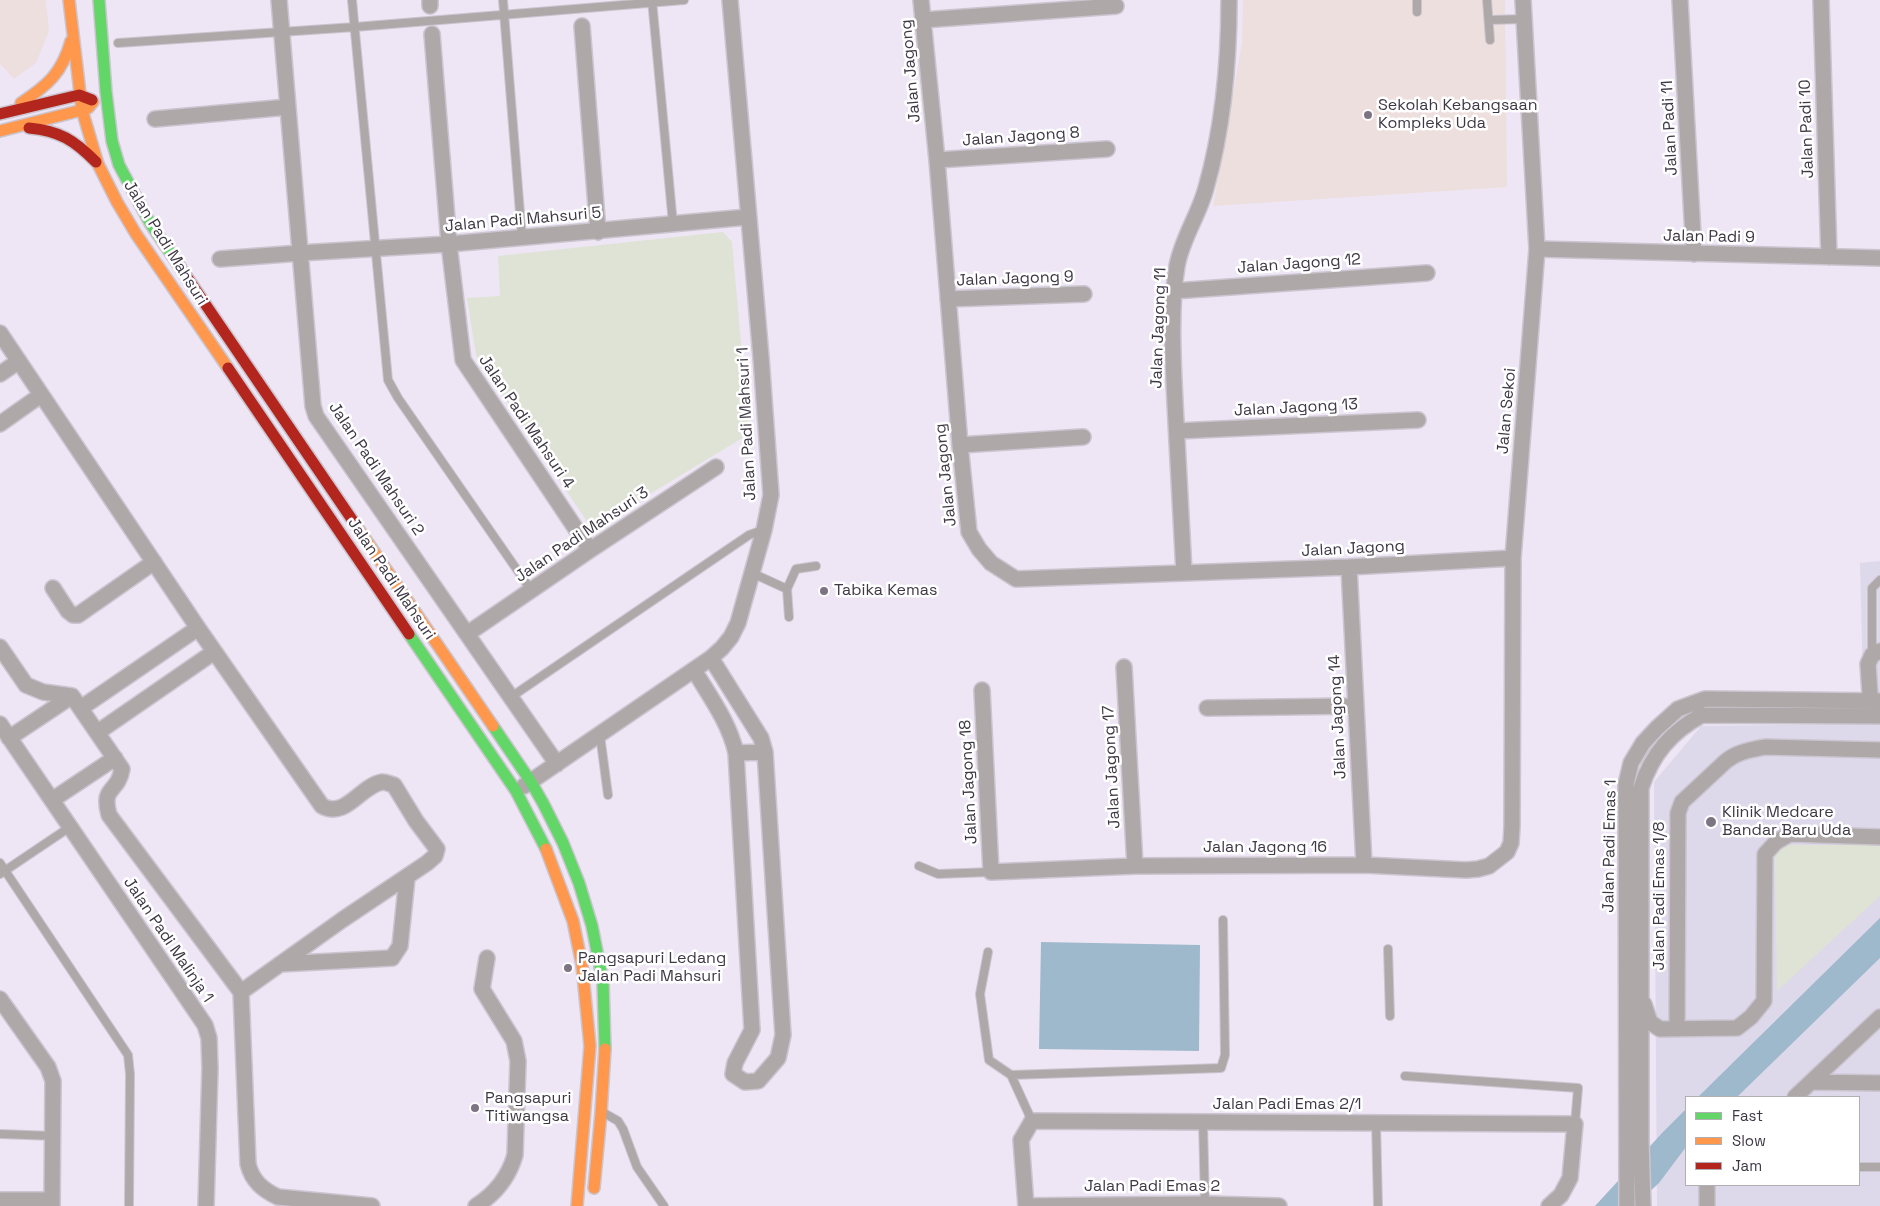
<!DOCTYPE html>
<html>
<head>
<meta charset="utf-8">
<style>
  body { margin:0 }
  #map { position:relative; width:1880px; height:1206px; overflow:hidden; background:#eee6f5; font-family:"Space Grotesk",sans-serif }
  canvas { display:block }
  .legend { position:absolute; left:1685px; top:1096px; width:175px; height:90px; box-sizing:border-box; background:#fff; border:1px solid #b2afb4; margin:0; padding:6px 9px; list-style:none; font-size:15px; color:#3e3744 }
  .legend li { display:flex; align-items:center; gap:10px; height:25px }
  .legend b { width:25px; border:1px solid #b2afb4 }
</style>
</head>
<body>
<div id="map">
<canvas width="1880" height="1206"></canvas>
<ul class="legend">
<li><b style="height:6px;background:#63d668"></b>Fast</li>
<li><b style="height:6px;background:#ff974d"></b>Slow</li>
<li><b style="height:6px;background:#b3261e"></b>Jam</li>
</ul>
</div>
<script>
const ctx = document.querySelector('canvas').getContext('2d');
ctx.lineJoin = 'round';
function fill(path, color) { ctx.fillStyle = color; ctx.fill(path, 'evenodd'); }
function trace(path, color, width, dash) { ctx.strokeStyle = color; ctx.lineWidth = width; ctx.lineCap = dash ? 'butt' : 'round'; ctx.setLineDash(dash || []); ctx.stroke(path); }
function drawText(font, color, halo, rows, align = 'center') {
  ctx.font = font + ' "Space Grotesk",sans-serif'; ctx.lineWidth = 5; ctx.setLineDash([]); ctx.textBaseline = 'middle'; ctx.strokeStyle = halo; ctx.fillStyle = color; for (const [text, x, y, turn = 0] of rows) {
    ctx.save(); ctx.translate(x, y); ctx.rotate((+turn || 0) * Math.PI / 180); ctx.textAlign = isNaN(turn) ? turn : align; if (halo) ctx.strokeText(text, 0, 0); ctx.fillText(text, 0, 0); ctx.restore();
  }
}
const commercial = new Path2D(`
  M1880,561V1206H1657L1654,782L1701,726L1864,724L1860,563ZM1686,1097H1859V1185H1686Z`);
const education = new Path2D(`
  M0,0H46L49,31L36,63L14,79L0,64Z
  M1243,0H1505L1507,187L1213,206L1242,43Z`);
const green = new Path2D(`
  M723,232L732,242L749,434L592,529L476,355L467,298L500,296L498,256Z
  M1787,845H1880V896L1777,991L1775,857L1780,850Z`);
const water = new Path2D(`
  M1880,918V958L1737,1097H1698Z
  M1041,942L1200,945L1199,1051L1039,1049Z
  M1686,1109V1147L1659,1183L1634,1206H1595L1663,1132Z`);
const lane = new Path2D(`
  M352,0L388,380L398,398L531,590
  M503,0L522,238
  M652,0L673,224
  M1417,0V12
  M1487,0L1490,40
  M1489,20L1524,19
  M118,43L355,27L684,0
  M752,573L787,589
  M789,617L787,589L796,569L816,566
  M1872,655V588L1880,580
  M511,697L749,535L763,530
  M600,735L608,795
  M0,863L128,1055L130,1074L129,1206
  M919,866L938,874L991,872
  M0,874L70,827
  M1388,949L1390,1016
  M988,952L980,994L989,1060L1011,1075L1032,1121
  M1011,1075L1221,1068L1225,1055L1223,920
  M1405,1076L1578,1088L1575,1124
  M604,1113L618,1121L623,1129L637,1167L664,1206
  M1203,1122L1205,1204
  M1376,1123L1378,1206
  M0,1134L54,1136
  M1859,1167H1880`);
const street = new Path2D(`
  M279,0L313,406L316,416L557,764
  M430,0V6
  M921,0L937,160L960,445L969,532L979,549L991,563L1016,579L1349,567L1513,558
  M1680,0L1694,254
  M1821,0L1829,257
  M923,20L1116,6
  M582,26L598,232
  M432,34L449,244L463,360L590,550
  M155,119L288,107
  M937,160L1107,149
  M1537,249L1880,258
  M220,259L300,253L449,244L748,217
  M1174,291L1427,273
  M948,299L1084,294
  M0,333L198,628L322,806C346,819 360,786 382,782C386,782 390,784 394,785L416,821L437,849L435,856L427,863L342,920L241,992
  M0,374L19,361
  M0,424L41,395
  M1177,431L1418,420
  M960,445L1083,437
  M1349,567L1364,865
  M1184,573C1181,516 1178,460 1175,403C1173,360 1170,308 1177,266C1182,238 1199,215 1206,188C1223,128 1229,62 1229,0
  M53,588L68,611L73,615H78L154,562
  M467,634L590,550L716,467
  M0,647L26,685L43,692L72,696L122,769C118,794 101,785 109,815L241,992L248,1164C252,1181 263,1190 278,1197L372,1206
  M1124,667L1135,866
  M694,670C710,697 729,722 736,753L752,1030L735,1063L733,1074L745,1082L758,1081L778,1058L783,1035L765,752L761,738L711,658
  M982,690L991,872L1135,866L1364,865L1466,870L1478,869L1489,866L1507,852L1511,843L1512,826L1513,558L1537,249L1523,0
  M81,708L198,628
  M1207,708L1355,706
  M1871,709L1868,664L1872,655L1880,651
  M0,724L205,1025L209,1038L210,1068L206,1206
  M98,732L214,652
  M9,738L72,696
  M736,753L765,752
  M524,786L711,658L722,648L731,637L738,623L764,530L771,495L761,357L730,0
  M52,800L115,758
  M280,964L392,958L400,946L407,878
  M0,999L48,1067L53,1081L52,1206
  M1644,1004L1650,1022L1660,1029L1737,1028L1751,1017L1764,1001L1765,854L1776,842L1790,834L1880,837
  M1677,1028L1678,813L1682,802L1726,761C1737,752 1750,750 1765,747L1880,750
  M1811,1082L1880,1083
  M1795,1097L1880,1017
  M0,1200H52
  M476,1206C495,1194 509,1176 515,1155L518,1061L514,1041L482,989L487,958
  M1026,1206L1021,1140L1032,1121L1575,1124L1570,1178L1561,1195L1549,1206
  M1026,1206L1205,1204L1279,1206
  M1627,1206L1626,784L1631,763L1643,743L1657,728L1678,709L1705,699L1880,701
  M1643,1206L1641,1141V788C1652,754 1671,732 1702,715L1880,716
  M1707,1206V1185`);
const fast = new Path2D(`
  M99,0L106,92L112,141L119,165L150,223L180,267
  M409,634L516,791L546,849
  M493,726L531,782L543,803L563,843L579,883L592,926L603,982L605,1049`);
const slow = new Path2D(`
  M69,0L82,110L98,164L117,202L136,234L228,368
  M21,103C48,85 62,73 71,41
  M0,131L82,110L88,108L93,102
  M353,521L493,726
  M546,849L573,921L582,965L590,1046L577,1206
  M594,1188L601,1113L605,1049`);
const jam = new Path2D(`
  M0,114L79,95L92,100
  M29,128C60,131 74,140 96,162
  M180,267L353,521
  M228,368L409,634`);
const markers = [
  [1368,115,5,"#7c7482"],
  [824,591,5,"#7c7482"],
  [1711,822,6,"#7c7482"],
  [568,968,5,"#7c7482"],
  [475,1108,5,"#7c7482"]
];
const streetNames = [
  ["Jalan Jagong",911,71,-95],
  ["Jalan Padi 11",1670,128,-93],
  ["Jalan Padi 10",1807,129,-92],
  ["Jalan Jagong 8",1021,137,-4],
  ["Jalan Padi Mahsuri 5",523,220,-5],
  ["Jalan Padi 9",1709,237,1],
  ["Jalan Padi Mahsuri",165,243,58],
  ["Jalan Jagong 12",1299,264,-4],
  ["Jalan Jagong 9",1015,279,-2],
  ["Jalan Jagong 11",1159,328,-88],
  ["Jalan Jagong 13",1296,408,-3],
  ["Jalan Sekoi",1507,411,-85],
  ["Jalan Padi Mahsuri 4",526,422,56],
  ["Jalan Padi Mahsuri 1",747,424,-93],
  ["Jalan Padi Mahsuri 2",376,469,56],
  ["Jalan Jagong",946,475,-96],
  ["Jalan Padi Mahsuri 3",582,535,-34],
  ["Jalan Jagong",1353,549,-3],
  ["Jalan Padi Mahsuri",391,579,56],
  ["Jalan Jagong 14",1338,717,-93],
  ["Jalan Jagong 17",1112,767,-93],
  ["Jalan Jagong 18",969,782,-93],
  ["Jalan Padi Emas 1",1610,846,-89],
  ["Jalan Jagong 16",1265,848],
  ["Jalan Padi Emas 1/8",1660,896,-90],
  ["Jalan Padi Malinja 1",168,940,56],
  ["Jalan Padi Emas 2/1",1287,1105],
  ["Jalan Padi Emas 2",1152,1187]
];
const poiNames = [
  ["Sekolah Kebangsaan",1378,106],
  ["Kompleks Uda",1378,124],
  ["Tabika Kemas",834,591],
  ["Klinik Medcare",1722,813],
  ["Bandar Baru Uda",1722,831],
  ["Pangsapuri Ledang",578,959],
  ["Jalan Padi Mahsuri",578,977],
  ["Pangsapuri",485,1099],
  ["Titiwangsa",485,1117]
];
fill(commercial, '#ded8eb');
fill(education, '#eddfdd');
fill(green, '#dee3d5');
fill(water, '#9fb9cc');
trace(lane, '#cbc5d0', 10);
trace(street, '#cbc5d0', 18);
trace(fast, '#cbc5d0', 14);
trace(slow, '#cbc5d0', 14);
trace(jam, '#cbc5d0', 14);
trace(lane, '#aea8a9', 8);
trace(street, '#aea8a9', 15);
trace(fast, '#63d668', 11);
trace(slow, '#ff974d', 11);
trace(jam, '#b3261e', 11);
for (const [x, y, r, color] of markers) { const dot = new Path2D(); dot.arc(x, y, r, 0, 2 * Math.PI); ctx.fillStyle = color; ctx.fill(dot); trace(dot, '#fff', 2); }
drawText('16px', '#3e3744', '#fff', streetNames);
drawText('16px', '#3e3744', '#fff', poiNames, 'left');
</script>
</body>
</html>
